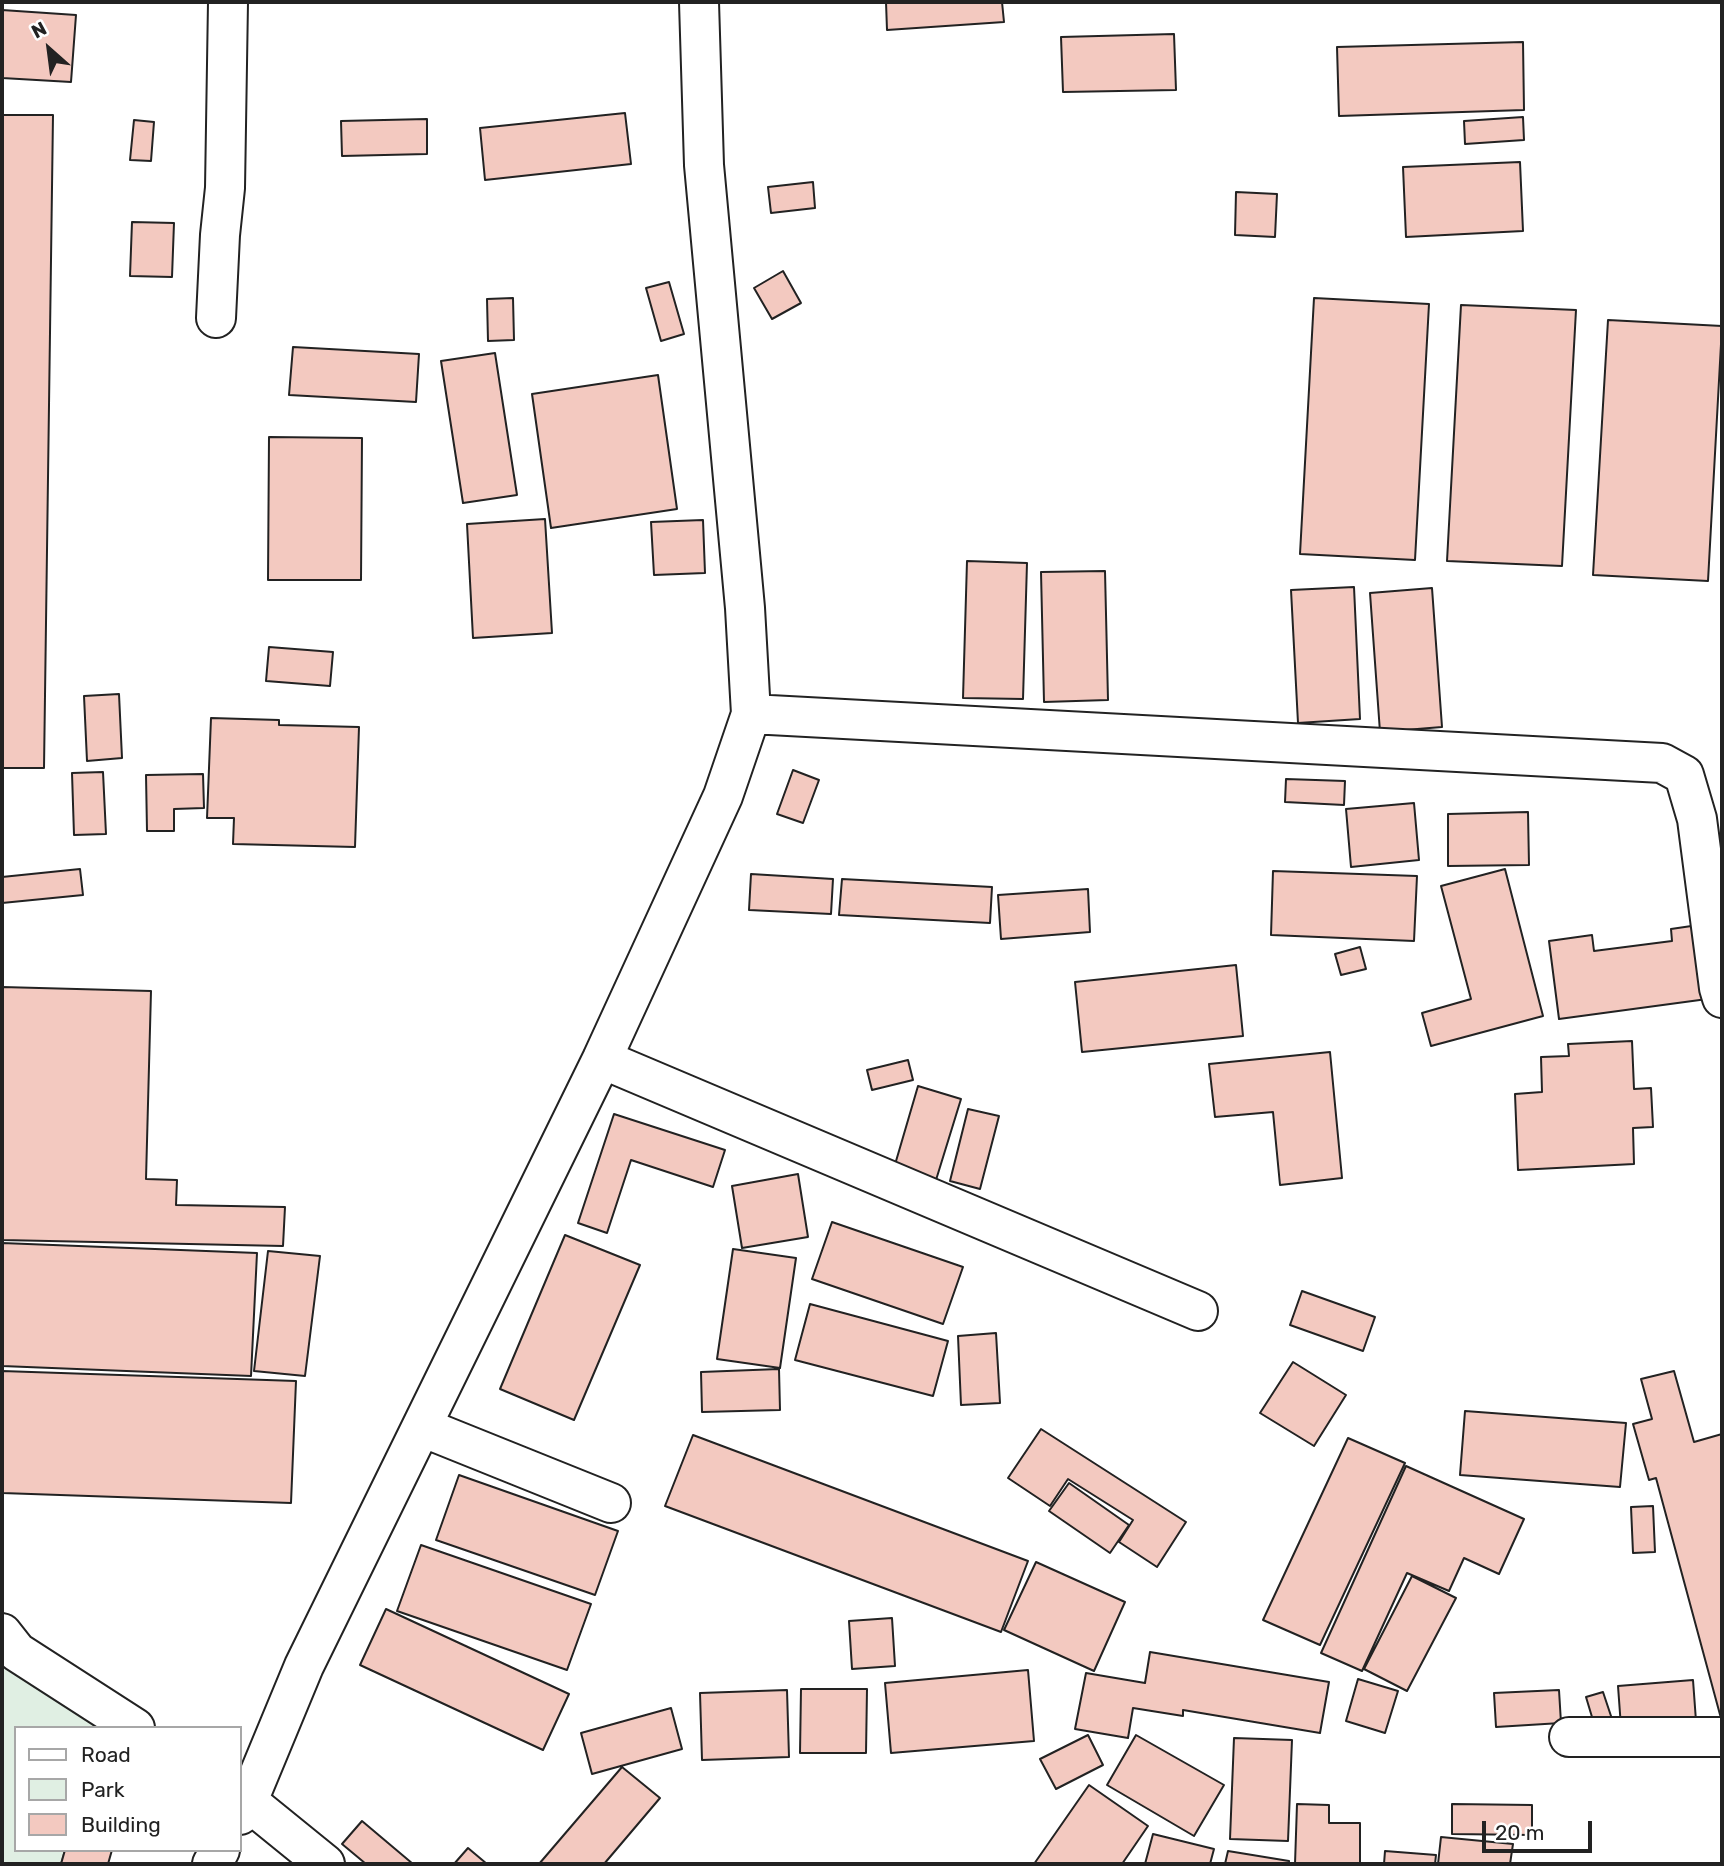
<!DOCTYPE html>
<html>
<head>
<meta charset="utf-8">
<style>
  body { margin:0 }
  #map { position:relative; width:1724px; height:1866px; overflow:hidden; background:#fff; font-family:Rubik,sans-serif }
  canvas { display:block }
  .frame { position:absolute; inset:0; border:4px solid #222; pointer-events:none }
  .legend { position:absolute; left:14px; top:1726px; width:228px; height:126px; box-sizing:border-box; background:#fff; border:2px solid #a7a7a7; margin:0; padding:9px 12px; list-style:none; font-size:21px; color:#222 }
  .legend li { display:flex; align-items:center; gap:14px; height:35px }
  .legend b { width:35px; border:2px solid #a7a7a7 }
  .north { position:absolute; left:14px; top:14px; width:70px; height:70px; -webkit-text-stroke:5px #fff; paint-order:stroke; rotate:332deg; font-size:19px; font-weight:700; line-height:28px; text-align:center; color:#222 }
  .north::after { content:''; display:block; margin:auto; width:24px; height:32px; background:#222; clip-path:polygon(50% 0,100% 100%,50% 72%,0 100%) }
  .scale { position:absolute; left:1482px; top:1821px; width:110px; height:32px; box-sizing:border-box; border:4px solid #222; border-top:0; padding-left:9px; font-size:21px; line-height:24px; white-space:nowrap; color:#222; -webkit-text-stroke:5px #fff; paint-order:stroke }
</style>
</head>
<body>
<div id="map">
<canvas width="1724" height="1866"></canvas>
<div class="frame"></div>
<ul class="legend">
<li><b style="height:9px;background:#fff"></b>Road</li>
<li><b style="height:19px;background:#e0efe3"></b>Park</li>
<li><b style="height:19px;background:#f3c9c0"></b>Building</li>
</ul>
<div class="north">N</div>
<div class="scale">20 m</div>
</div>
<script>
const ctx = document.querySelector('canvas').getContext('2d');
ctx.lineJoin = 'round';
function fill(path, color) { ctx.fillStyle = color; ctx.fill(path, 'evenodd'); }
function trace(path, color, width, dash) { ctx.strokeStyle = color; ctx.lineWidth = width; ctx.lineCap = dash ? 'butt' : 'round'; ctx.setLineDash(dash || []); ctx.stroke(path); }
const green = new Path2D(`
  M2,1641L99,1728H16V1850H65L61,1864H2Z`);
const building = new Path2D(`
  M886,2H1002L1004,22L887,30Z
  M2,10L76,15L71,82L2,78Z
  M1174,34L1176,90L1063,92L1061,37Z
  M1523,42L1524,110L1339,116L1337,47Z
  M625,113L631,164L485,180L480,128Z
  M2,115H53L44,768H2Z
  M1523,117L1524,140L1465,144L1464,121Z
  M427,119V154L342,156L341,121Z
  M134,120L154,122L151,161L130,160Z
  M1520,162L1523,231L1406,237L1403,167Z
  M813,182L815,208L771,213L768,187Z
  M1236,192L1277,194L1275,237L1235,235Z
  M132,222L174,223L172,277L130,276Z
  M783,271L801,303L772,319L754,288Z
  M669,282L684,334L661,341L646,288Z
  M513,298L514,340L488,341L487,299Z
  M1314,298L1429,304L1415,560L1300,554Z
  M1461,305L1576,310L1562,566L1447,561Z
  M1608,320L1722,326L1708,581L1593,575Z
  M293,347L419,354L416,402L289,395Z
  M495,353L517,495L463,503L441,361Z
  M658,375L677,509L551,528L532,394Z
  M269,437L362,438L361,580H268Z
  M545,519L552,633L473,638L467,524Z
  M703,520L705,573L654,575L651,522Z
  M967,561L1027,563L1023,699L963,698Z
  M1105,571L1108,700L1044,702L1041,572Z
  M1354,587L1360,719L1298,723L1291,590Z
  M1432,588L1442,727L1380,732L1370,593Z
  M269,647L333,652L330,686L266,681Z
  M119,694L122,758L87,761L84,696Z
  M211,718L279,720V725L359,727L355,847L233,844L234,818H207Z
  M793,770L819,780L803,823L777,814Z
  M103,772L106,834L74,835L72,773Z
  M203,774L204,808L174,809V831H147L146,775Z
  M1286,779L1345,781L1344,805L1285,802Z
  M1414,803L1419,860L1351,867L1346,809Z
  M1528,812L1529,865L1448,866V814Z
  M80,869L83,895L2,903V877Z
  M1505,869L1543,1016L1431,1046L1422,1013L1471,999L1441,886Z
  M1273,871L1417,876L1414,941L1271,935Z
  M751,874L833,879L831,914L749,910Z
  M842,879L992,887L990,923L839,915Z
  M1088,889L1090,932L1001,939L998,895Z
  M1712,923L1722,997L1559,1019L1549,941L1592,935L1594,951L1672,941L1671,929Z
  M1360,947L1366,969L1341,975L1335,954Z
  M1236,965L1243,1036L1082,1052L1075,982Z
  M2,987L151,991L146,1179L177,1180L176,1205L285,1207L283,1246L2,1240Z
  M1632,1041L1634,1089L1651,1088L1653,1127L1633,1128L1634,1164L1518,1170L1515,1094L1542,1092L1541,1057L1569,1056L1568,1044Z
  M1330,1052L1342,1178L1280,1185L1273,1112L1215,1117L1209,1064Z
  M908,1060L913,1080L872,1090L867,1070Z
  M918,1086L961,1099L936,1180L894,1168Z
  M968,1109L999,1116L980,1189L950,1181Z
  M614,1114L725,1150L713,1187L631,1160L607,1233L578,1223Z
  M798,1174L808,1237L742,1248L732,1186Z
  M832,1222L963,1267L943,1324L812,1279Z
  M565,1235L640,1265L574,1420L500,1389Z
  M2,1243L257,1253L251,1376L2,1366Z
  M733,1249L796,1258L780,1368L717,1359Z
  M268,1251L320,1256L305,1376L254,1371Z
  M1302,1291L1375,1317L1363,1351L1290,1325Z
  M810,1304L948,1341L933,1396L795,1360Z
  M996,1333L1000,1403L961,1405L958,1336Z
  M1293,1362L1346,1395L1314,1446L1260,1413Z
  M779,1369L780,1410L702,1412L701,1372Z
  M2,1371L296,1381L291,1503L2,1493Z
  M1674,1371L1694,1442L1722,1434V1722L1656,1478L1649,1480L1633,1424L1652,1419L1641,1379Z
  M1465,1411L1626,1423L1620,1487L1460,1475Z
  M1041,1429L1186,1522L1157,1567L1119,1542L1133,1520L1068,1479L1050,1506L1008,1478Z
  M693,1435L1028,1561L1001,1632L665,1506Z
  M1348,1438L1405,1463L1320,1645L1263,1620Z
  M1406,1466L1524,1519L1499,1574L1464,1558L1449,1591L1407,1573L1362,1671L1321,1653Z
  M459,1475L618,1531L595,1595L436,1540Z
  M1069,1483L1129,1525L1110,1553L1049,1511Z
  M1653,1506L1655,1552L1633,1553L1631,1507Z
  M421,1545L591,1604L567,1670L397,1611Z
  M1036,1562L1125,1602L1094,1671L1004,1630Z
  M1412,1576L1456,1598L1407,1691L1364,1669Z
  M386,1609L569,1694L543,1750L360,1665Z
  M892,1618L895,1666L852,1669L849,1621Z
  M1150,1652L1329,1682L1320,1733L1183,1710V1716L1133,1708L1128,1738L1075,1729L1086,1673L1145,1683Z
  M1028,1670L1034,1741L891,1753L885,1683Z
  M1358,1679L1398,1691L1385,1733L1346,1721Z
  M1693,1680L1696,1721L1621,1727L1618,1686Z
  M801,1689H867L866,1753H800Z
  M787,1690L789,1757L702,1760L700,1693Z
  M1559,1690L1561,1723L1496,1727L1494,1693Z
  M1603,1692L1613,1722L1595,1727L1586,1697Z
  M671,1708L682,1749L592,1774L581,1733Z
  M1088,1735L1103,1765L1056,1789L1040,1759Z
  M1136,1735L1224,1785L1194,1836L1107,1785Z
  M1234,1738L1292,1740L1288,1841L1230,1839Z
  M622,1767L660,1798L604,1864H539Z
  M1089,1785L1148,1826L1122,1864H1034Z
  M1297,1804L1329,1805V1823H1360V1864H1295Z
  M1452,1804L1532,1805V1835L1452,1834Z
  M362,1821L413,1864H366L342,1844Z
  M1153,1834L1214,1849L1210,1864H1145Z
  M1441,1837L1513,1844L1510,1864H1438Z
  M468,1848L487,1864H454Z
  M65,1850H112L108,1864H61Z
  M1228,1851L1289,1861V1864H1225Z
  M1385,1851L1436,1855L1435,1864H1384Z`);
const minor = new Path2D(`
  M216,318L220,235L225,188L228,2
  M751,714L1662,763L1684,775L1697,819L1719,988L1722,998
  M602,1059L1198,1311
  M422,1427L611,1503
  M2,1633L17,1652L135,1728
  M1569,1737H1722
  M240,1795L325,1864
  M240,1815L248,1801L304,1666L602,1059L723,796L751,714L745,608L704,165L699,2
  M212,1864L220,1850`);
fill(green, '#e0efe3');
trace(green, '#6f6f6f', 2);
fill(building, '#f3c9c0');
trace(building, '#222', 2);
trace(minor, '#222', 42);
trace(minor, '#fff', 38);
</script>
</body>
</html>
